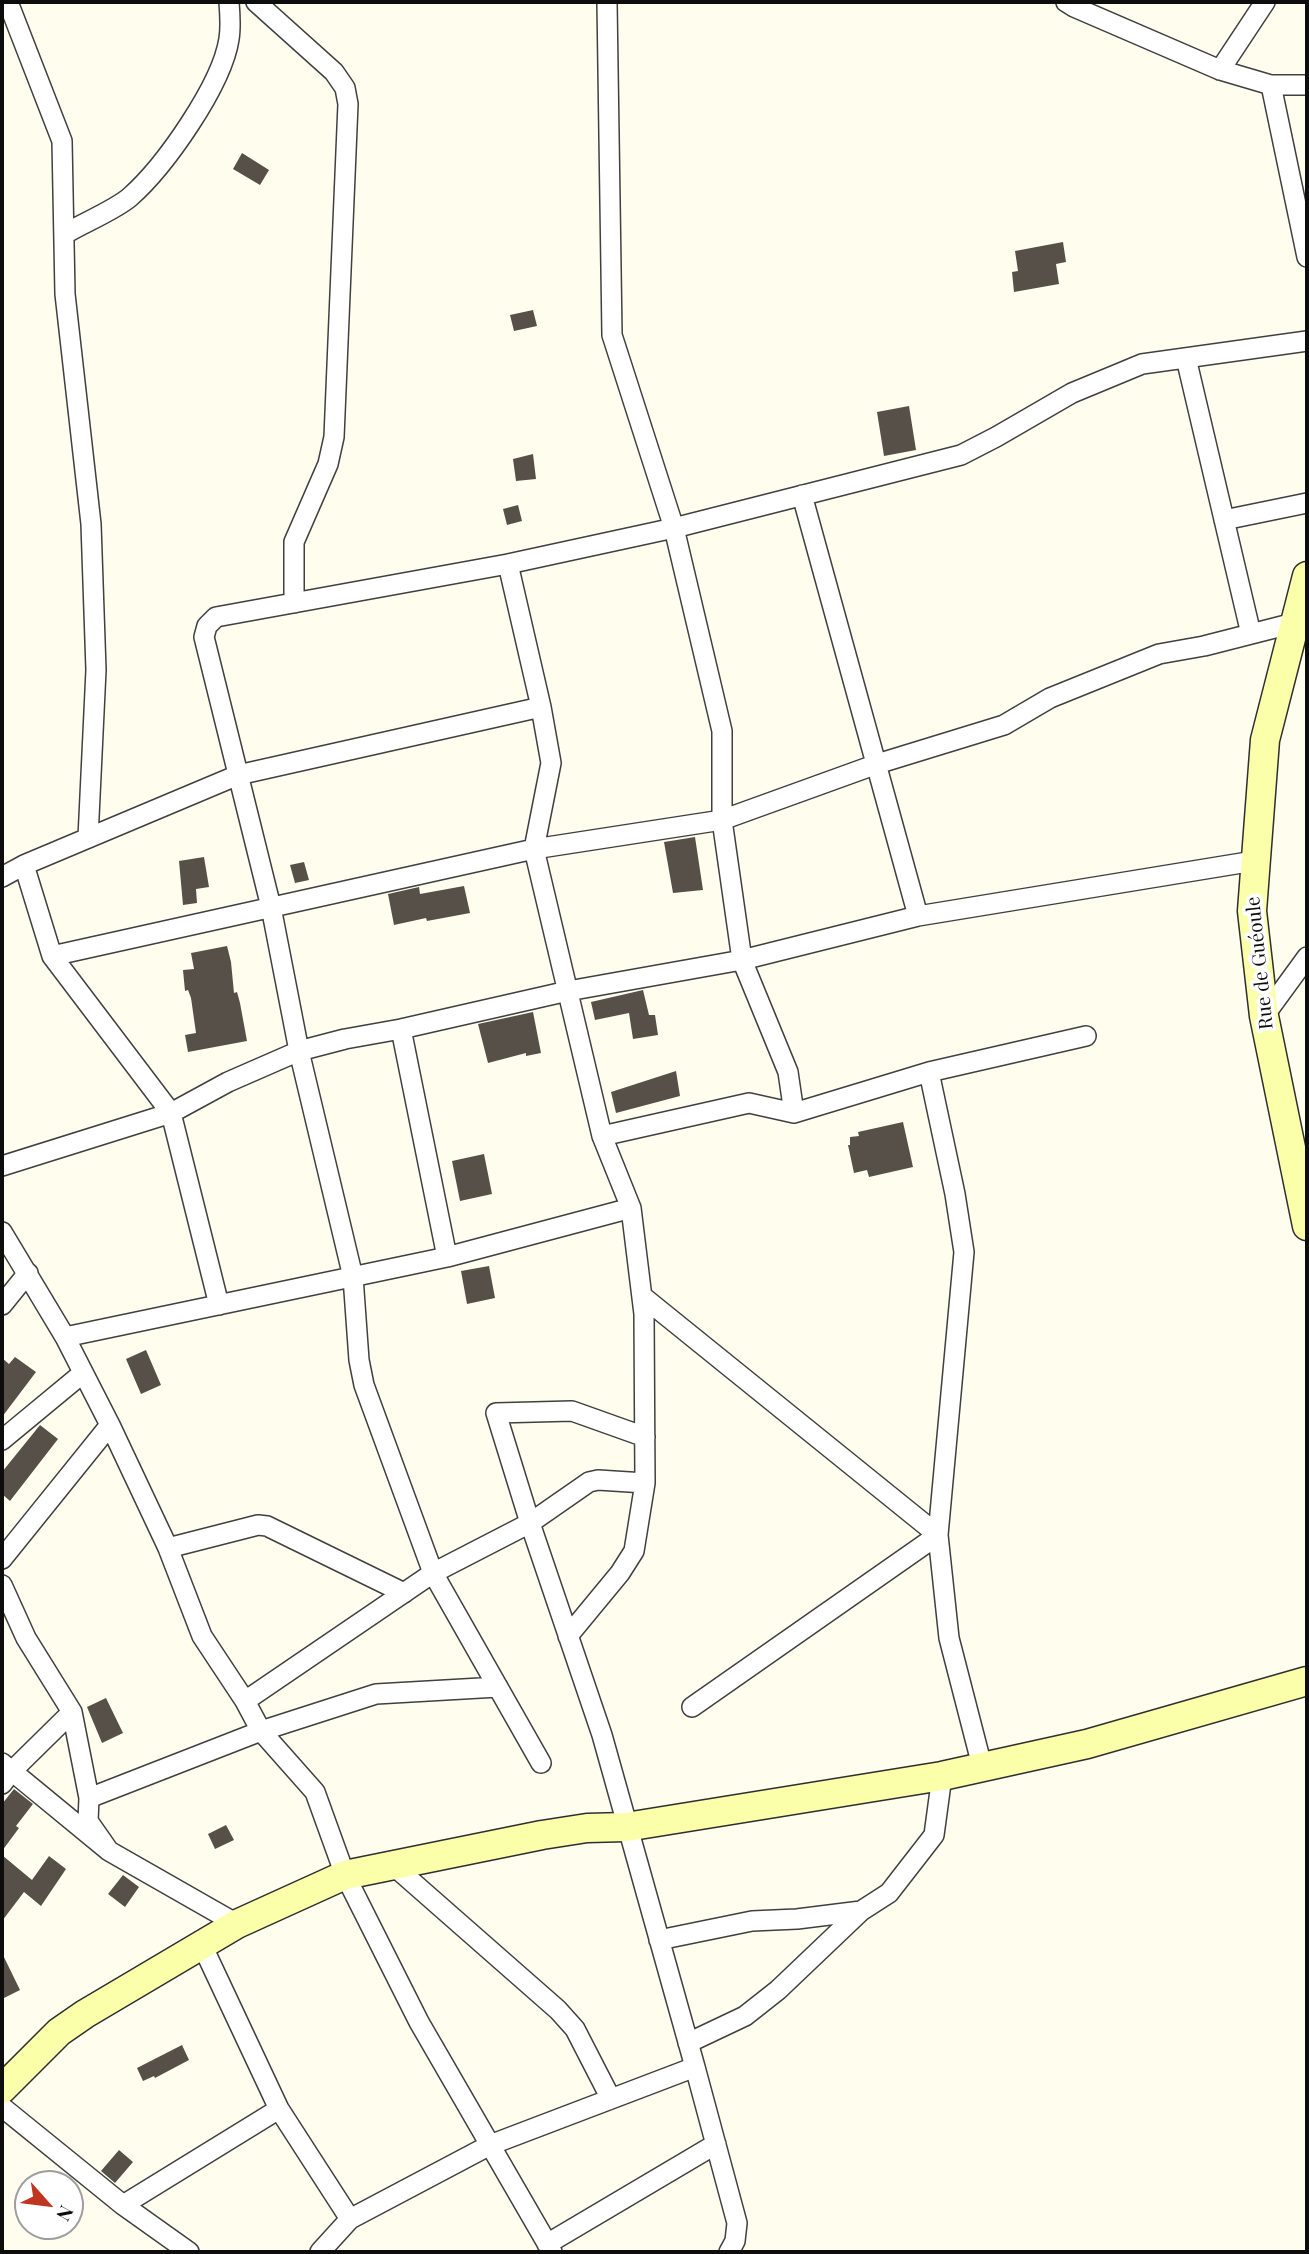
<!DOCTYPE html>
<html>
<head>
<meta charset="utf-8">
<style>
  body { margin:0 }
  #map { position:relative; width:1309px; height:2254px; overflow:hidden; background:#fffeee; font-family:"Playfair Display",serif }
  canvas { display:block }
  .frame { position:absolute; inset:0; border:4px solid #0d0d0d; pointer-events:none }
  .north { position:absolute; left:14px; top:2170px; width:70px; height:70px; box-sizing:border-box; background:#fff; border:2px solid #9e9e9e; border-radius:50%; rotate:118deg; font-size:19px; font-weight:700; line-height:28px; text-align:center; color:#0d0d0d }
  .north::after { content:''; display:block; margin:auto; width:24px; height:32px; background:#c03422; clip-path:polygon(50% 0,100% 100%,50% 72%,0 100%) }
</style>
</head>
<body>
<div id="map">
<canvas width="1309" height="2254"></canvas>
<div class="frame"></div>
<div class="north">N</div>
</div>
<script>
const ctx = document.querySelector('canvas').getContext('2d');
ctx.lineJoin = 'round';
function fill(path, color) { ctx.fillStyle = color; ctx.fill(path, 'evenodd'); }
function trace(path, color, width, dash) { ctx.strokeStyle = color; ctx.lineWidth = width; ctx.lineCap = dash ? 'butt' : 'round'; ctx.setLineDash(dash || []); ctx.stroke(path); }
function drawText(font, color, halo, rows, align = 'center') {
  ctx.font = font + ' "Playfair Display",serif'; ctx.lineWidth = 7; ctx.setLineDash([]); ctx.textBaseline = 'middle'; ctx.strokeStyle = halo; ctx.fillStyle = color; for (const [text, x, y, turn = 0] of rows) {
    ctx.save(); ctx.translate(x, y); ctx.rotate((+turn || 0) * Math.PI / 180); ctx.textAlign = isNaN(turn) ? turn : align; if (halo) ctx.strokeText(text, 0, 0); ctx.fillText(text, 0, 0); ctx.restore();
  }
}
const building = new Path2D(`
  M242,153L269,170L260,185L233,169Z
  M1063,242L1066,262L1056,264L1059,284L1014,292L1012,272L1018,271L1015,251Z
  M533,310L537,326L514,331L510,315Z
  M909,406L916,450L884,456L877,412Z
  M533,454L536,479L516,481L513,459Z
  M518,505L522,521L507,525L503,509Z
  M695,837L703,890L673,893L664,842Z
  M204,857L209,887L196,889L197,903L183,905L179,861Z
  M304,862L309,880L295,883L290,865Z
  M464,886L470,913L427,921L426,918L394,925L388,894L419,887L420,894Z
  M227,946L231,962L234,993L237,992L240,1003L247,1041L188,1052L185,1035L196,1033L191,998L188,990L185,991L183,970L194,969L191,953Z
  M643,990L649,1015H655L658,1035L633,1039L629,1013L595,1020L591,1002Z
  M533,1012L541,1053L526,1056V1053L488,1063L478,1024Z
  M676,1071L680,1096L616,1113L611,1092Z
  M903,1122L913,1167L869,1177L867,1170L854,1173L848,1145H850V1137L859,1136L858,1132Z
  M484,1154L492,1194L460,1201L452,1161Z
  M489,1266L495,1298L467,1304L461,1271Z
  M146,1350L161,1385L141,1394L126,1359Z
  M15,1357L36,1372L2,1417V1358L9,1364Z
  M40,1425L58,1439L10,1501L2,1494V1472Z
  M106,1698L123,1733L102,1743L87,1707Z
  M14,1789L33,1804L16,1826L19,1828L2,1851V1804Z
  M226,1825L234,1840L215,1849L208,1834Z
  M2,1855L32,1880L49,1856L66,1869L41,1906L24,1892L2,1921Z
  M123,1875L139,1887L125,1907L108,1894Z
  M2,1953L20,1990L2,1999Z
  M182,2045L189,2060L155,2078L154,2076L143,2081L137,2068Z
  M119,2150L133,2162L115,2183L101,2171Z`);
const street = new Path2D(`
  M8,2L62,141L65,294L91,524L96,670L88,838
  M256,2L334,72L345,88L348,104L334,437L328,464L294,542V603
  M607,2L612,335L674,528L722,731V820L742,960L788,1072L794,1113
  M1066,2L1074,7L1220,70L1271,85H1307
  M1220,70L1265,2
  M1271,85L1307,257
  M65,234C83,223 115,210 130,197C165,166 222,85 229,39C231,27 230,14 229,2
  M1186,358L1251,634
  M802,495L918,916
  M1224,520L1307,503
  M508,564L541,707L551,763L534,849L602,1136L631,1208L644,1314L645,1483L634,1551L620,1573L568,1636
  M24,865L52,956L171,1113L219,1305
  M2,877L24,865L238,775L541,707
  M52,956L534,849L722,820L877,764L1004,725L1050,698L1159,654L1204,646L1294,623
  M1264,1016L1307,957
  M401,1029L447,1257
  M602,1136L749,1103L794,1113L929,1072L1086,1036
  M2,1166L171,1113L228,1082L299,1051L345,1039L401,1029L568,991L742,960L918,916L1254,861
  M2,1232L65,1337L110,1425L168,1548L202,1636L245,1701L261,1731L315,1792L345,1875L419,2022L552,2252
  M642,1296L938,1535L949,1638L982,1766
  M2,1305L28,1273
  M65,1337L447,1257L631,1208
  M2,1440L83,1373
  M168,1548L258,1525L267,1526L404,1593
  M2,1559L110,1425
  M2,1585L26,1638L72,1712L89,1798L88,1821L109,1851
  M245,1701L433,1573L530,1523L589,1482L598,1480L645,1483
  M692,1707L938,1535L964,1252L955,1194L929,1072
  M2,1763L109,1851L237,1924
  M541,1763L433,1573L364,1385L359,1360L353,1277L299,1051L271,907L204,637L207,626L216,617L508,564L674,528L961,455L996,437L1072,393L1142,364L1307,341
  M2,1784L12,1771L72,1712
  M89,1798L261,1731L376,1694L498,1687
  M394,1866L558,2010L575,2029L611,2099
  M659,1940L752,1921L797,1919L861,1911
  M202,1945L279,2109L350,2219
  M688,2043L745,2016L778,1990L861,1911L889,1893L934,1835L942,1776
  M695,2067L737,2223L735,2241L729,2252
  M2,2107L123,2205L189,2252
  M123,2205L279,2109
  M547,2244L716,2144
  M320,2252L350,2219L490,2145L695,2067L602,1735L530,1523L496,1413L572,1411L645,1437`);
const secondary = new Path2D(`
  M1307,576L1265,740L1252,911L1264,1016L1307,1226
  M2,2089L59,2032L85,2014L237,1924L345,1875L542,1835L587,1828L626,1827L942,1776L1087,1744L1307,1681`);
const streetNames = [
  ["Rue de Guéoule",1260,963,-96]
];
fill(building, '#565049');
trace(street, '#404040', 22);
trace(secondary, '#2f2f2f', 31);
trace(street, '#fff', 19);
trace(secondary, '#fbffa9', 28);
drawText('19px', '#0d0d0d', '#fff', streetNames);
</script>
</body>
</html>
